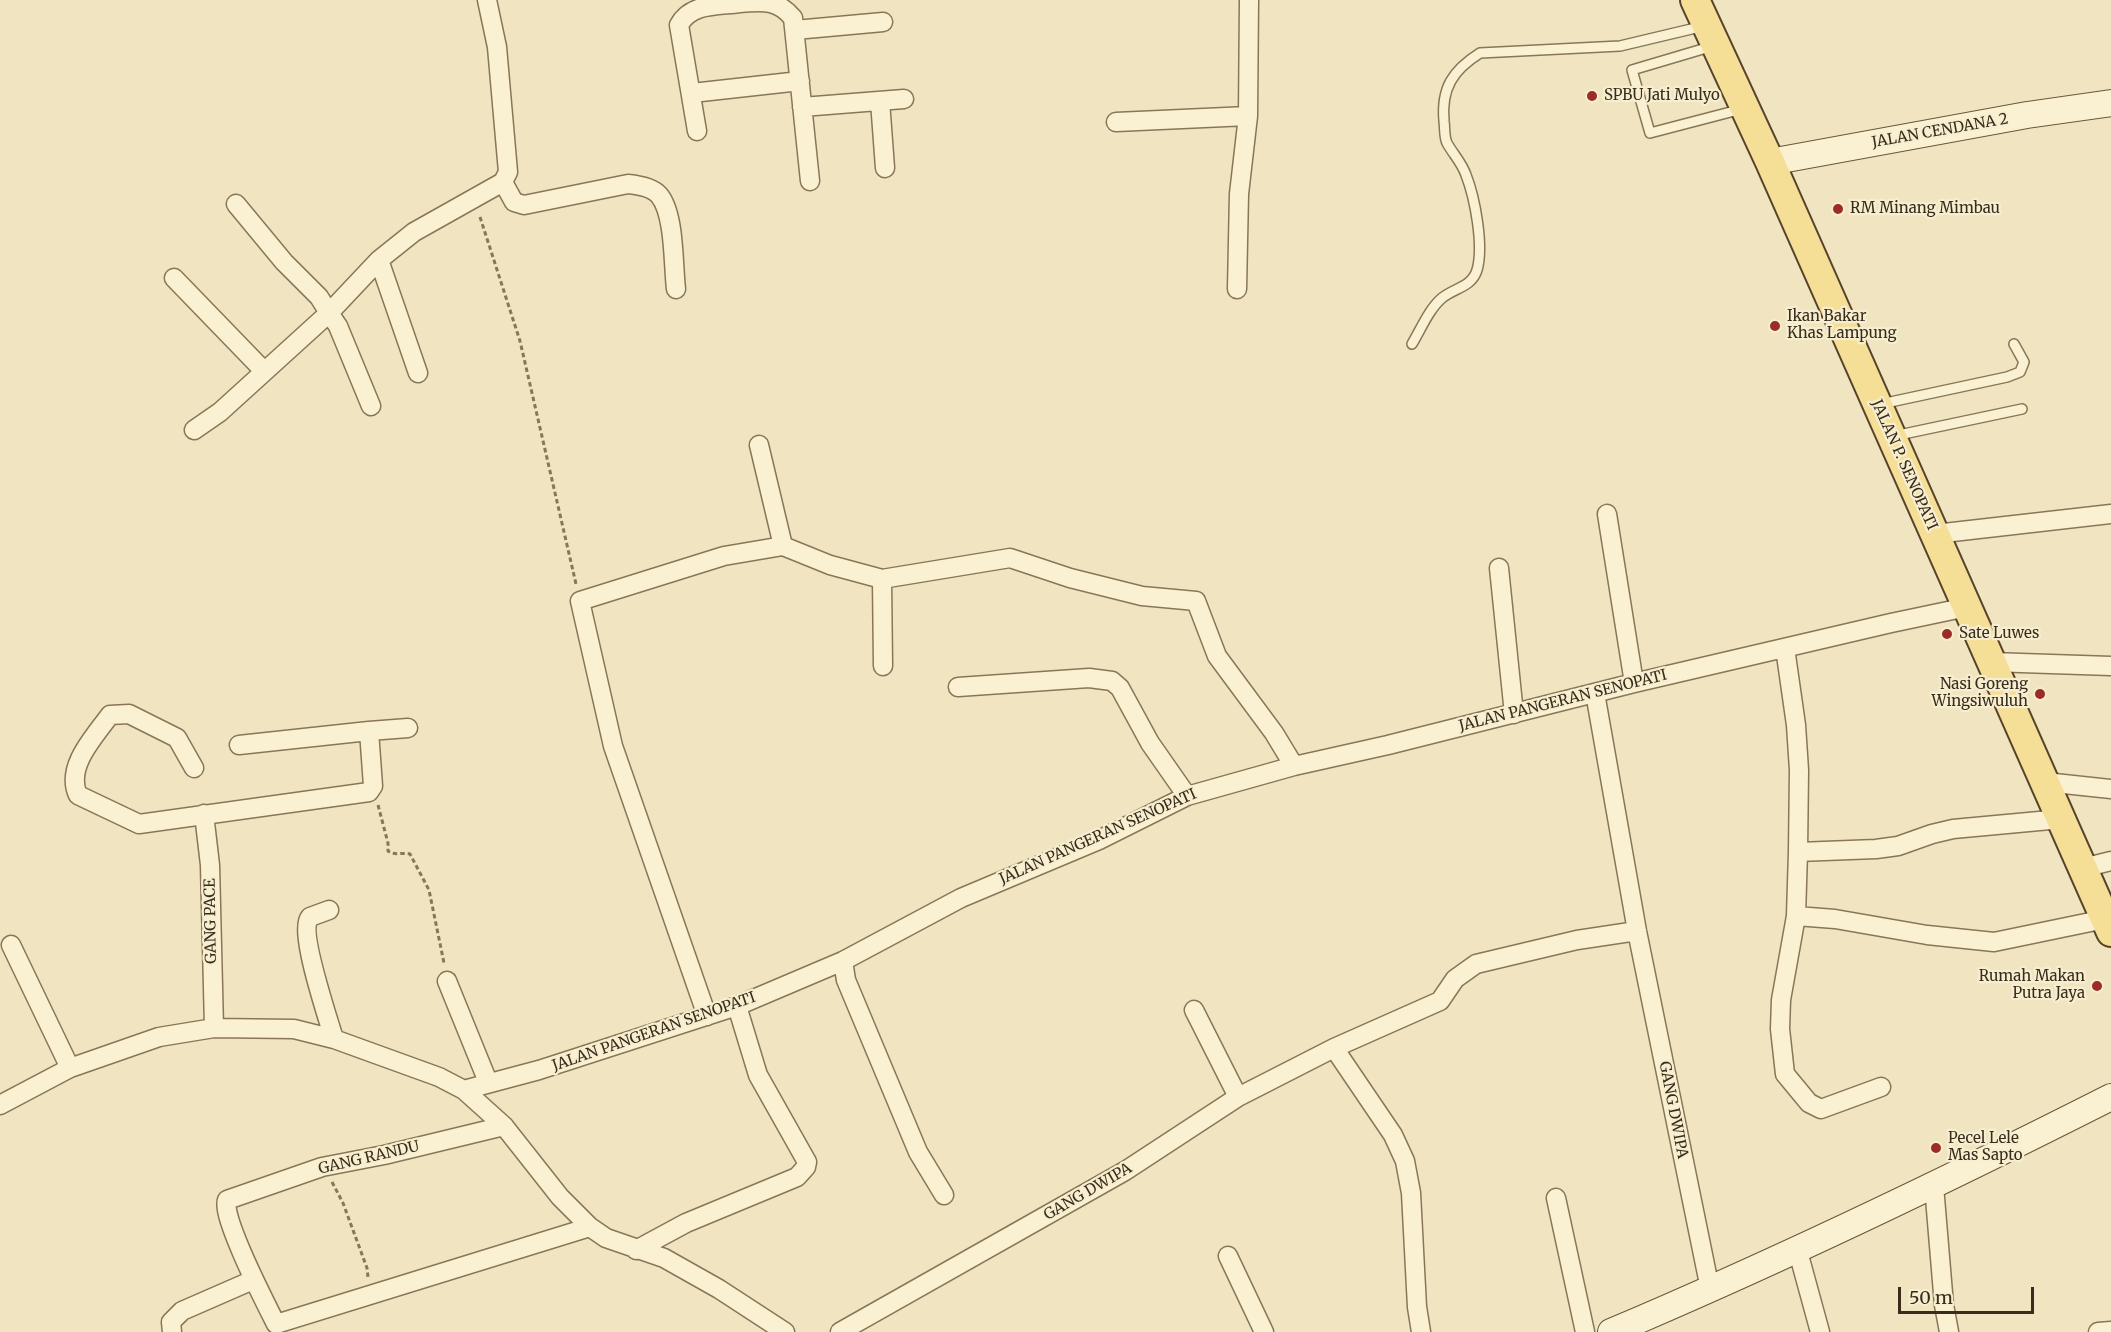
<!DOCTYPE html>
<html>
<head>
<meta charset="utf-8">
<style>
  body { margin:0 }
  #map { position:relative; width:2111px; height:1332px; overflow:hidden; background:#f0e5c0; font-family:Merriweather,serif }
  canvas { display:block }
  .scale { position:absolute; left:1898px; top:1287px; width:136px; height:27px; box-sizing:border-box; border:3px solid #382c1c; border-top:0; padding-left:8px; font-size:18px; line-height:21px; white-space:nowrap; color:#382c1c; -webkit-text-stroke:4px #f7eed0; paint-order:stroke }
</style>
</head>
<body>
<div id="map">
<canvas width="2111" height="1332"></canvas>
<div class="scale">50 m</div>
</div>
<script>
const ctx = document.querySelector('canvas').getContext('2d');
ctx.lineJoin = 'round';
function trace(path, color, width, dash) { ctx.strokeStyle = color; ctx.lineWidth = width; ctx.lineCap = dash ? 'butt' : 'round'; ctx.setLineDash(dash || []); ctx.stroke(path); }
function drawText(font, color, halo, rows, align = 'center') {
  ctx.font = font + ' Merriweather,serif'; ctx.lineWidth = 4.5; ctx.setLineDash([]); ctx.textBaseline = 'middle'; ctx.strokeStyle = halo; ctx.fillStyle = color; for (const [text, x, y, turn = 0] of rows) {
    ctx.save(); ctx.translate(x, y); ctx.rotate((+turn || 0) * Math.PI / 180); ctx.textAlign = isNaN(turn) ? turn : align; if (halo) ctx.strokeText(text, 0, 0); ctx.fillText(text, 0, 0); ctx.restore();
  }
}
const path = new Path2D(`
  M480,217L520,341L576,584
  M378,805L388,843V851C395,856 403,852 410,854L429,890L444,963
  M332,1182L343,1203L367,1268L368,1277`);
const lane = new Path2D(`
  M1713,46L1632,70L1650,133L1742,109
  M1412,344C1421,329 1429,309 1442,298C1454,288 1472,287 1477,270C1484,246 1475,198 1466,175C1462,163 1453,154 1447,143C1444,137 1445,128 1444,121C1441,88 1453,70 1480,53L1620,46L1704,26
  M1881,404L2007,377L2020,372L2024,362L2014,344
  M1894,436L2022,409`);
const street = new Path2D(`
  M739,0L740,3C765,1 778,0 793,18L810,181
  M795,30L883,22
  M692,93L800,81
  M880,101L885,168
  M802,107L904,99
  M1116,122L1248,116
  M697,131L679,25C691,3 717,6 740,3
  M503,182L514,202L524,205L628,184C638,185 652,187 659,195C675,214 673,264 676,289
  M379,260L418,373
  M174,278L264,371
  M1237,289L1239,194L1248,116L1249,0
  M371,406L338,326L329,313L379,260L414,232L503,182L508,172L497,47L487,0
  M194,430L220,412L329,313L319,297L284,262L236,204
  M759,445L783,546L830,565L882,579
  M1607,514L1634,683
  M1935,534L2111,514
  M1499,568L1514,714
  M1785,648L1796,725L1799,770L1798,852L1796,916L1781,1000L1780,1029L1785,1074L1809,1103L1821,1109L1881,1087
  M1991,662L2111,666
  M883,666L882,579L1010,558L1070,578L1142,596L1196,601L1217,656L1274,733L1294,766
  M958,687L1089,678L1112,681L1120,688L1150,743L1187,796
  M1595,693L1637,931L1710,1289
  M239,745L369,731
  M194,768L177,738L129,714L110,715C94,737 65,767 78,795L139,824L369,792L373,786L369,731L408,728
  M2045,782L2111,789
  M204,814L210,865L214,1028
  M1798,852L1876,849L1898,846L1932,834L1953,829L2061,819
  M2083,868L2111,861
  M329,910L310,917C298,931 328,1018 334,1039
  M1796,916L1835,919L1927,935L1994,942L2105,919
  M11,945L70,1068
  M843,961L846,980L918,1152L944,1195
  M447,981L488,1082
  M1194,1010L1238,1097
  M707,1016L613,746L580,601L724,556L783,546
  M1334,1048L1393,1135L1405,1161L1411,1193L1417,1307L1421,1332
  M464,1090L539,1070L737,1006L843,961L961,898L1099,840L1187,796L1294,766L1388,745L1634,683L1891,623L1967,607
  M0,1105L70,1068L159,1037L214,1028L294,1029L334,1039L439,1077L464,1090L504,1126L560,1197L590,1227L606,1238L664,1258L719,1289L785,1332
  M504,1126L384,1155L322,1167L227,1200C220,1215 267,1306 276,1324L590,1227
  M1934,1186L1944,1305L1949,1332
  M1556,1198L1585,1332
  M1797,1248L1820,1332
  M636,1250L686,1223L797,1177L806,1167L807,1162L758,1075L737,1006
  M1228,1256L1264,1332
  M172,1332L171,1322L182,1311L253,1280
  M840,1332L1125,1171L1238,1097L1334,1048L1440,1001L1455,979L1476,964L1577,940L1637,931
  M2098,1332L2111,1331`);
const secondary = new Path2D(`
  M1770,162L2027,115L2111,103
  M1611,1332C1781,1260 1947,1180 2111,1097`);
const primary = new Path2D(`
  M1695,0L1770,162L2111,932`);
const markers = [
  [1592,96,6,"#9b2d25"],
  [1838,209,6,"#9b2d25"],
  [1775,326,6,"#9b2d25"],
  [1947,634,6,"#9b2d25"],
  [2040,694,6,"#9b2d25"],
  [2097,986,6,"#9b2d25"],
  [1936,1148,6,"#9b2d25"]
];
const poiNames = [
  ["SPBU Jati Mulyo",1604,96],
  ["RM Minang Mimbau",1850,209],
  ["Ikan Bakar",1787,317],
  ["Khas Lampung",1787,334],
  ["Sate Luwes",1959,634],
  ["Nasi Goreng",2028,685,"right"],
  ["Wingsiwuluh",2028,702,"right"],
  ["Rumah Makan",2085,977,"right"],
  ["Putra Jaya",2085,994,"right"],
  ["Pecel Lele",1948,1139],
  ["Mas Sapto",1948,1156]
];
const streetNames = [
  ["JALAN CENDANA 2",1940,131,-10],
  ["JALAN P. SENOPATI",1904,465,66],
  ["JALAN PANGERAN SENOPATI",1563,701,-14],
  ["JALAN PANGERAN SENOPATI",1098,837,-24],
  ["GANG PACE",211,921,-91],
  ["JALAN PANGERAN SENOPATI",654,1032,-19],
  ["GANG DWIPA",1673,1110,79],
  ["GANG RANDU",369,1158,-13],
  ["GANG DWIPA",1088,1192,-30]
];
trace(lane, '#897657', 12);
trace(street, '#897657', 21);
trace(secondary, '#6b573a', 28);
trace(primary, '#57432c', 32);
trace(path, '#897657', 3, [4.5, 3]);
trace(lane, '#faf1d3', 9);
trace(street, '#faf1d3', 18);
trace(secondary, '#faf1d3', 26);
trace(primary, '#f5de96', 28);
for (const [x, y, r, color] of markers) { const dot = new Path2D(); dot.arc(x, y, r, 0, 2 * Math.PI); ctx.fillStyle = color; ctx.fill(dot); trace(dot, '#f7eed0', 2); }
drawText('15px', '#382c1c', '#f7eed0', poiNames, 'left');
drawText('15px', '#382c1c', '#f7eed0', streetNames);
</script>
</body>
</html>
